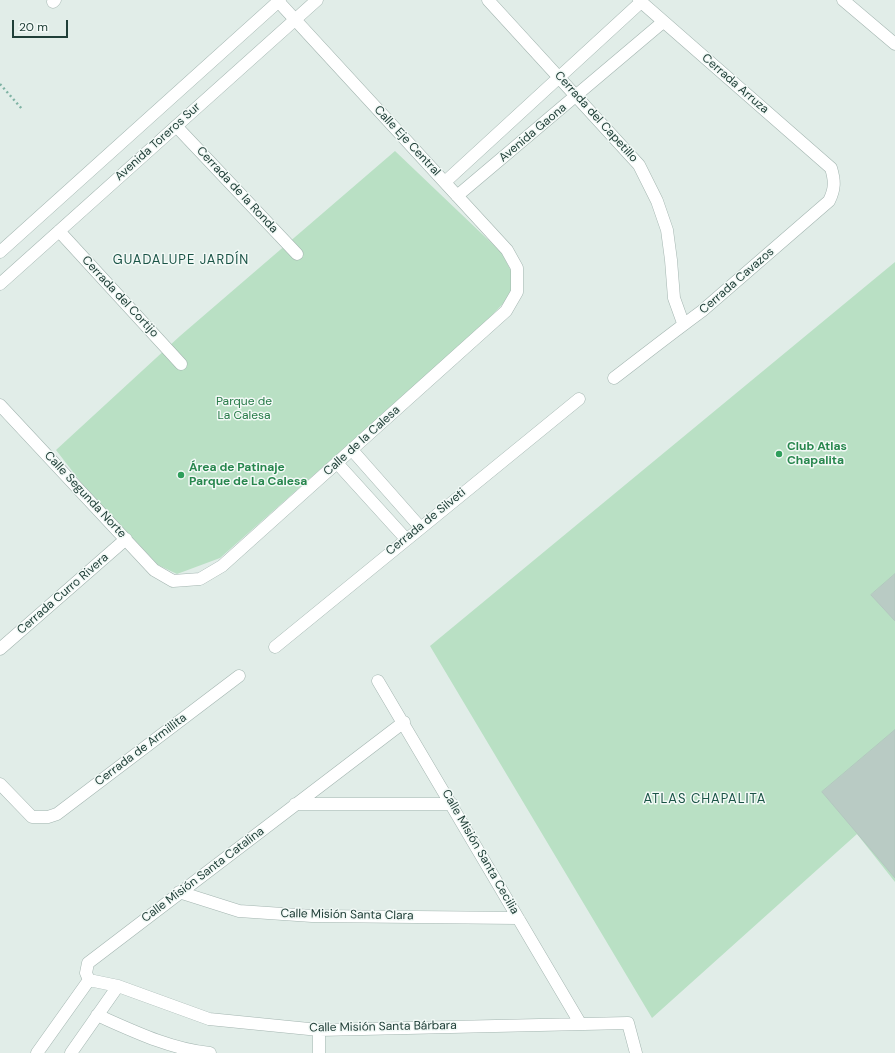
<!DOCTYPE html>
<html>
<head>
<meta charset="utf-8">
<style>
  body { margin:0 }
  #map { position:relative; width:895px; height:1053px; overflow:hidden; background:#e1ede8; font-family:"DM Sans",sans-serif }
  canvas { display:block }
  .scale { position:absolute; left:12px; top:20px; width:56px; height:18px; box-sizing:border-box; border:2px solid #203f38; border-top:0; padding-left:5px; font-size:12px; line-height:14px; white-space:nowrap; color:#203f38; -webkit-text-stroke:3px #f2f9f6; paint-order:stroke }
</style>
</head>
<body>
<div id="map">
<canvas width="895" height="1053"></canvas>
<div class="scale">20 m</div>
</div>
<script>
const ctx = document.querySelector('canvas').getContext('2d');
ctx.lineJoin = 'round';
function fill(path, color) { ctx.fillStyle = color; ctx.fill(path, 'evenodd'); }
function trace(path, color, width, dash) { ctx.strokeStyle = color; ctx.lineWidth = width; ctx.lineCap = dash ? 'butt' : 'round'; ctx.setLineDash(dash || []); ctx.stroke(path); }
function drawText(font, color, halo, rows, align = 'center') {
  ctx.font = font + ' "DM Sans",sans-serif'; ctx.lineWidth = 3; ctx.setLineDash([]); ctx.textBaseline = 'middle'; ctx.strokeStyle = halo; ctx.fillStyle = color; for (const [text, x, y, turn = 0] of rows) {
    ctx.save(); ctx.translate(x, y); ctx.rotate((+turn || 0) * Math.PI / 180); ctx.textAlign = isNaN(turn) ? turn : align; if (halo) ctx.strokeText(text, 0, 0); ctx.fillText(text, 0, 0); ctx.restore();
  }
}
const green = new Path2D(`
  M395,151L502,253L512,273L514,292L481,327L220,558L177,574L158,565L83,485L56,450L180,336Z
  M895,262V882L857,834L652,1018L430,646Z`);
const building = new Path2D(`
  M895,574V621L871,595Z
  M895,730V878L822,792Z`);
const path = new Path2D(`
  M0,84L22,109`);
const street = new Path2D(`
  M488,0L639,165L657,201L667,230L671,260L674,298L683,323
  M843,0L895,44
  M53,2L55,0
  M176,126L297,254
  M445,182L641,2
  M457,196L663,22
  M59,231L181,364
  M0,252L280,0
  M0,284L317,0
  M614,378C644,355 672,333 702,311L829,201C835,189 835,181 831,168L639,0
  M0,405L154,570L173,581L200,579L222,566L506,311L517,292V268L507,250L277,0
  M352,450L420,527
  M337,463L406,539
  M275,647L579,399
  M0,649L126,539
  M378,681L580,1023
  M0,784L32,817H48L57,814L239,676
  M295,804H452
  M179,892L239,911L312,916L518,918
  M89,980L118,986L209,1019L319,1030L628,1023L636,1053
  M89,980L86,973L88,963L404,722
  M97,1015C133,1031 170,1049 210,1053
  M319,1030V1053
  M37,1053L89,980
  M71,1053L118,986`);
const markers = [
  [779,454,4,"#2e9e5b"],
  [181,475,4,"#2e9e5b"]
];
const streetNames = [
  ["Cerrada Arruza",735,84,41],
  ["Cerrada del Capetillo",596,117,48],
  ["Avenida Gaona",533,133,-40],
  ["Calle Eje Central",407,141,47],
  ["Avenida Toreros Sur",158,142,-42],
  ["Cerrada de la Ronda",237,190,47],
  ["Cerrada Cavazos",737,281,-41],
  ["Cerrada del Cortijo",120,297,47],
  ["Calle de la Calesa",362,441,-42],
  ["Calle Segunda Norte",85,495,47],
  ["Cerrada de Silveti",426,522,-39],
  ["Cerrada Curro Rivera",63,594,-41],
  ["Cerrada de Armillita",141,750,-37],
  ["Calle Misión Santa Cecilia",480,852,60],
  ["Calle Misión Santa Catalina",203,875,-37],
  ["Calle Misión Santa Clara",347,915,1],
  ["Calle Misión Santa Bárbara",383,1027,-1]
];
const parkNames = [
  ["Parque de",244,402],
  ["La Calesa",244,416]
];
const leisureNames = [
  ["Club Atlas",787,447],
  ["Chapalita",787,461],
  ["Área de Patinaje",189,468],
  ["Parque de La Calesa",189,482]
];
const neighbourhoodNames = [
  ["GUADALUPE JARDÍN",181,261],
  ["ATLAS CHAPALITA",705,800]
];
fill(green, '#b9e0c4');
fill(building, '#b9cbc4');
trace(building, '#b3c7bf', 1);
trace(street, '#a3b5b0', 13);
trace(path, '#7fb3a4', 2.5, [2, 3]);
trace(street, '#fff', 12);
for (const [x, y, r, color] of markers) { const dot = new Path2D(); dot.arc(x, y, r, 0, 2 * Math.PI); ctx.fillStyle = color; ctx.fill(dot); trace(dot, '#f2f9f6', 1.5); }
drawText('12px', '#203f38', '#f2f9f6', streetNames);
drawText('12px', '#277a48', '#f2f9f6', parkNames);
drawText('bold 12px', '#27864d', '#f2f9f6', leisureNames, 'left');
ctx.letterSpacing = '1px';
drawText('13px', '#1a5346', '#f2f9f6', neighbourhoodNames);
ctx.letterSpacing = '0px';
</script>
</body>
</html>
